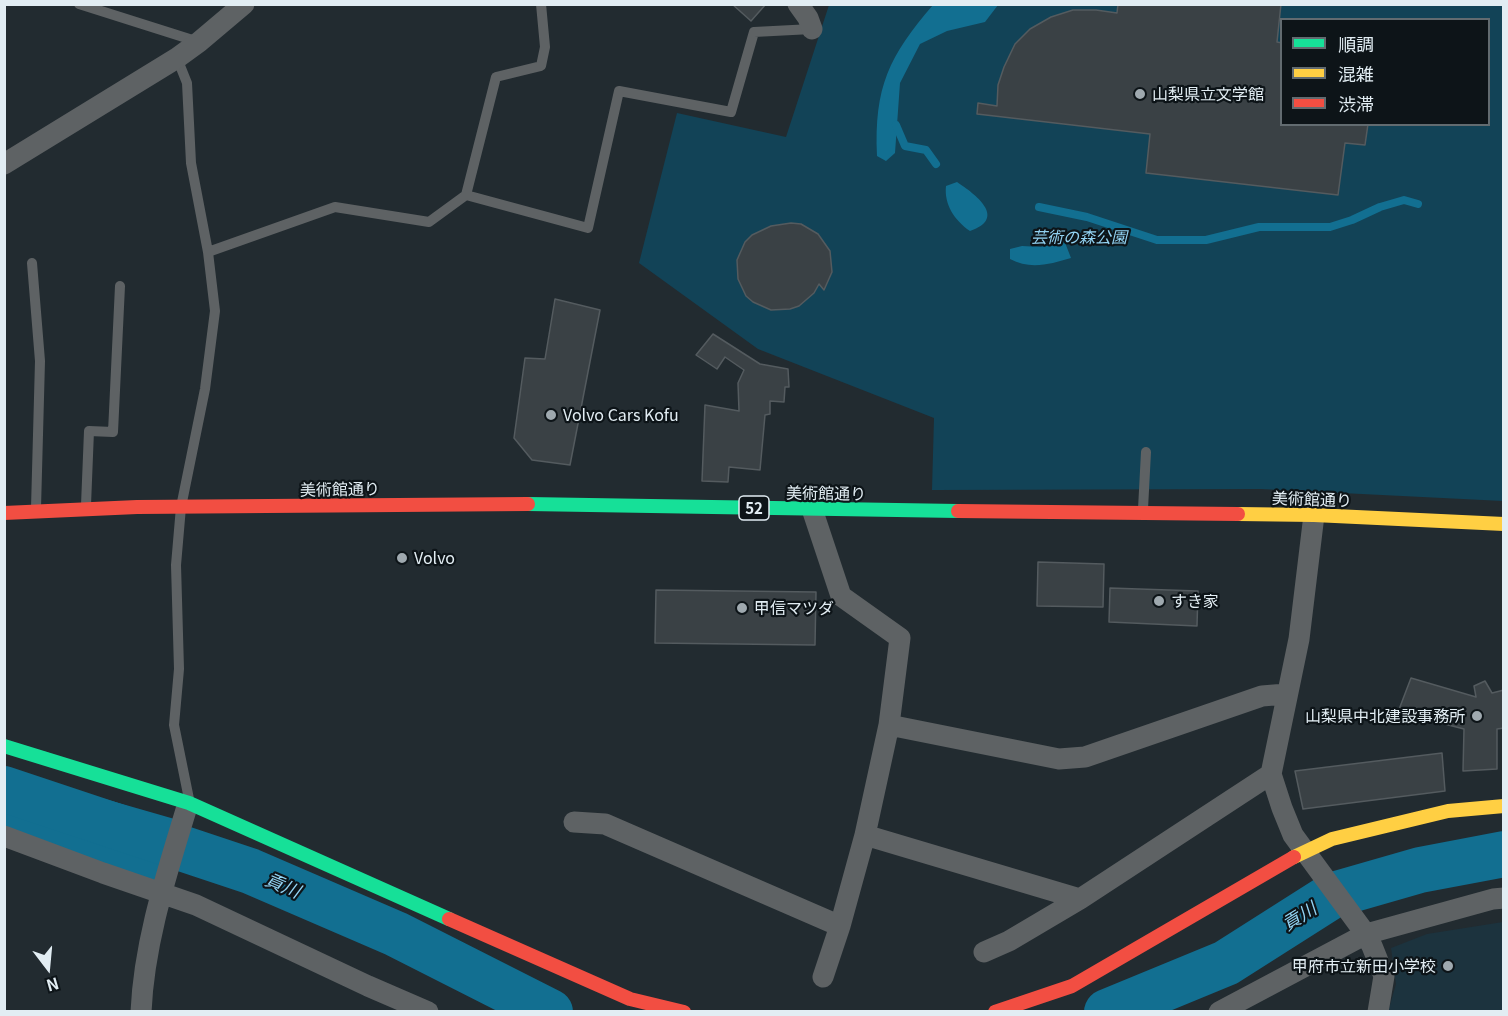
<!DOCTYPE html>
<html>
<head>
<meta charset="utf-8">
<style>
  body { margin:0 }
  #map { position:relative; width:1508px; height:1016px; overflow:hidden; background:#222b30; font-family:Georgia,"Noto Sans JP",serif }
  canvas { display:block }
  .frame { position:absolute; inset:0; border:6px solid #e2edf3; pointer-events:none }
  .legend { position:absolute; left:1280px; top:18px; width:210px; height:108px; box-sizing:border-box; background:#0d1418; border:2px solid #626b70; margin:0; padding:8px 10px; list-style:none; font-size:18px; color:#e2edf3 }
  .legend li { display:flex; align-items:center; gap:12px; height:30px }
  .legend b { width:30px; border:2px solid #626b70 }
  .north { position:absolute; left:18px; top:938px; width:60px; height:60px; -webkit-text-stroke:4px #0d1418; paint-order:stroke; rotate:164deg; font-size:16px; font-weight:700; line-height:24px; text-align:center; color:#e2edf3 }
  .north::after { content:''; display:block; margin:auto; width:21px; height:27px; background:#e2edf3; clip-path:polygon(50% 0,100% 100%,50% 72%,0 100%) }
</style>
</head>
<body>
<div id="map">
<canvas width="1508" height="1016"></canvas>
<div class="frame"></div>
<ul class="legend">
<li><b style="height:8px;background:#16e098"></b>順調</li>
<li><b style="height:8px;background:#ffcf43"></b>混雑</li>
<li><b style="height:8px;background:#f24e42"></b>渋滞</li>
</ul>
<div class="north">N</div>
</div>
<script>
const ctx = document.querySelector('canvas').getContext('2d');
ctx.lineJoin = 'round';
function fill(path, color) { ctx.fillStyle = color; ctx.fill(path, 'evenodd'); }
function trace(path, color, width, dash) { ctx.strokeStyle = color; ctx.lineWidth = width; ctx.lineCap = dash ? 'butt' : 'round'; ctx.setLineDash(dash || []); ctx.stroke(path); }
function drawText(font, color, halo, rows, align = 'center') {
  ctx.font = font + ' Georgia,"Noto Sans JP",serif'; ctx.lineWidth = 4.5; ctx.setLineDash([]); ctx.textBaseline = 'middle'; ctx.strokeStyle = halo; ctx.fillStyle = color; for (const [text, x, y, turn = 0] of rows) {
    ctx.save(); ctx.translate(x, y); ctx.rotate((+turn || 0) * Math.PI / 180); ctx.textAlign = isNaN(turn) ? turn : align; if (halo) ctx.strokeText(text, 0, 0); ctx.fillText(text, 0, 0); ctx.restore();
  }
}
const built = new Path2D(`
  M1503,922V1011L1388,1012L1396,984L1391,948L1427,934Z`);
const green = new Path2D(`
  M829,5H1503V501L1261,489L932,490L934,418L758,349L639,263L677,113L786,137ZM1282,20H1488V124H1282Z`);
const water = new Path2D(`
  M933,5H998L985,22L947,31L920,44L900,83L895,153L886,161L877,156C874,87 889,56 933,5Z
  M957,182C975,194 1008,218 970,231C954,220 944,204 946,186Z
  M1064,240L1071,258C1051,264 1030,270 1010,259V249L1022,246L1041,247Z
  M4,770L178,820L158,883L5,832Z`);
const stream = new Path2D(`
  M896,125L905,146L926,150L936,164
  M1039,207L1087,217L1157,240H1206L1259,227H1330L1352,220L1380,207L1404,200L1418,204`);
const river = new Path2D(`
  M4,789L250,871L396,934L550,1012
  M1107,1012L1226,963L1333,895L1420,870L1504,854`);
const building = new Path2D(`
  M732,4H766L751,21Z
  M1118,4H1281L1277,42L1282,43V124H1368L1365,145L1345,143L1338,195L1146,173L1150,134L977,114L978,103L997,106L998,85L1004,67L1015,44L1030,29L1051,17L1073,10H1096L1117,13Z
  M791,223L801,224L818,234L830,251L832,272L824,290L819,284L814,293L799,306L790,309L771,310L753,302L746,296L738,279L737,260L745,242L752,235L771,226Z
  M555,299L600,310L570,465L532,460L514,438L525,358L545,359Z
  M713,334L760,364L788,369L789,387H785L784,402L770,401V414L765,415L760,470L729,467L728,482L702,481L705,405L739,411L738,383L744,370L725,357L717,369L696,355Z
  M1038,562L1104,564L1103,607L1037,606Z
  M1110,588L1198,591L1197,626L1109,622Z
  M656,590L816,592L815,645L655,643Z
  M1411,678L1476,697L1474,686L1485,681L1492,693L1504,690V728L1497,729V769L1463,771L1464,729L1398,712Z
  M1442,753L1445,791L1303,809L1295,771Z`);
const lane = new Path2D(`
  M79,4L199,42
  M177,58L187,83L191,163L208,252L215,311L205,389L181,507L176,565L179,669L174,725L189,799
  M466,195L588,228L619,91L731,112L754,32L812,29
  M208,252L335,207L429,222L466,195L496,77L541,66L545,47L541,4
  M32,263L40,361L36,508
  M86,505L89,431L113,432L120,286
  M1143,509L1146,452`);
const street = new Path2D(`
  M798,4L808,18L812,29
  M4,164L177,58L199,42L244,4
  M812,509L841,596L900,638L889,725L865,835L840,926L823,977
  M1314,515L1299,639L1271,774L1282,808L1293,835L1362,929L1372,946L1384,976L1378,1012
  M889,725L1059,759L1085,757L1262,696L1286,694
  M574,822L605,824L840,926
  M865,835L1080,899
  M4,836L103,873L196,905L368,986L428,1012
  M984,952L1009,941L1080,899L1271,774
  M141,1012C144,943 166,876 186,810
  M1219,1012L1366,934L1493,899L1504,898`);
const fast = new Path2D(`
  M528,504L958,511
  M4,746L189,803L449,919`);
const slow = new Path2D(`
  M1238,514L1314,515L1504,524
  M1294,857L1332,839L1448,811L1504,806`);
const jam = new Path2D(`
  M958,511L1238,514
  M4,513L137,507L528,504
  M449,919L630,999L684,1012
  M995,1012L1072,986L1294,857`);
const markers = [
  [1140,94,6,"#9fa9af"],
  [551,415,6,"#9fa9af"],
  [402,558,6,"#9fa9af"],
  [1159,601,6,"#9fa9af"],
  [742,608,6,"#9fa9af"],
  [1477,716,6,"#9fa9af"],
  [1448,966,6,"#9fa9af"]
];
const shields = [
  [754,508,30]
];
const shieldNames = [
  ["52",754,508]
];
const poiNames = [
  ["山梨県立文学館",1152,94],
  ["Volvo Cars Kofu",563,415],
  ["Volvo",414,558],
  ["すき家",1171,601],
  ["甲信マツダ",754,608],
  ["山梨県中北建設事務所",1465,716,"right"],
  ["甲府市立新田小学校",1436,966,"right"]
];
const parkNames = [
  ["芸術の森公園",1079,237]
];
const streetNames = [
  ["美術館通り",340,489,-1],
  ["美術館通り",826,493,1],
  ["美術館通り",1312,499,2]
];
const waterNames = [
  ["貢川",283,885,23],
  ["貢川",1299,916,-32]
];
fill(built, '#1c333e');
fill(green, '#124357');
fill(water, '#126f91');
trace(stream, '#126f91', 8);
trace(river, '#126f91', 46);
fill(building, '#3a4145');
trace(building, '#545b5f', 1.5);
trace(lane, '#5e6264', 10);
trace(street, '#5e6264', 21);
trace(fast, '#16e098', 14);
trace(slow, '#ffcf43', 14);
trace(jam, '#f24e42', 14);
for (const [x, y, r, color] of markers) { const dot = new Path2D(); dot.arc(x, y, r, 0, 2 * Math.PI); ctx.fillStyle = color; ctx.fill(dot); trace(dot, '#0d1418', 2); }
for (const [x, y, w] of shields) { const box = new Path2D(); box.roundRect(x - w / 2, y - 12, w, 24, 4.5); ctx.fillStyle = '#0d1418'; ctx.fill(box); trace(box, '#e2edf3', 1.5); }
drawText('bold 15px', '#e2edf3', null, shieldNames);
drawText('16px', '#e2edf3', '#0d1418', poiNames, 'left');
drawText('italic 16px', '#92d2f2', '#0d1418', parkNames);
drawText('16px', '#e2edf3', '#0d1418', streetNames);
drawText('italic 18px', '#93d4f4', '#0d1418', waterNames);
</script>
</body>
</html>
